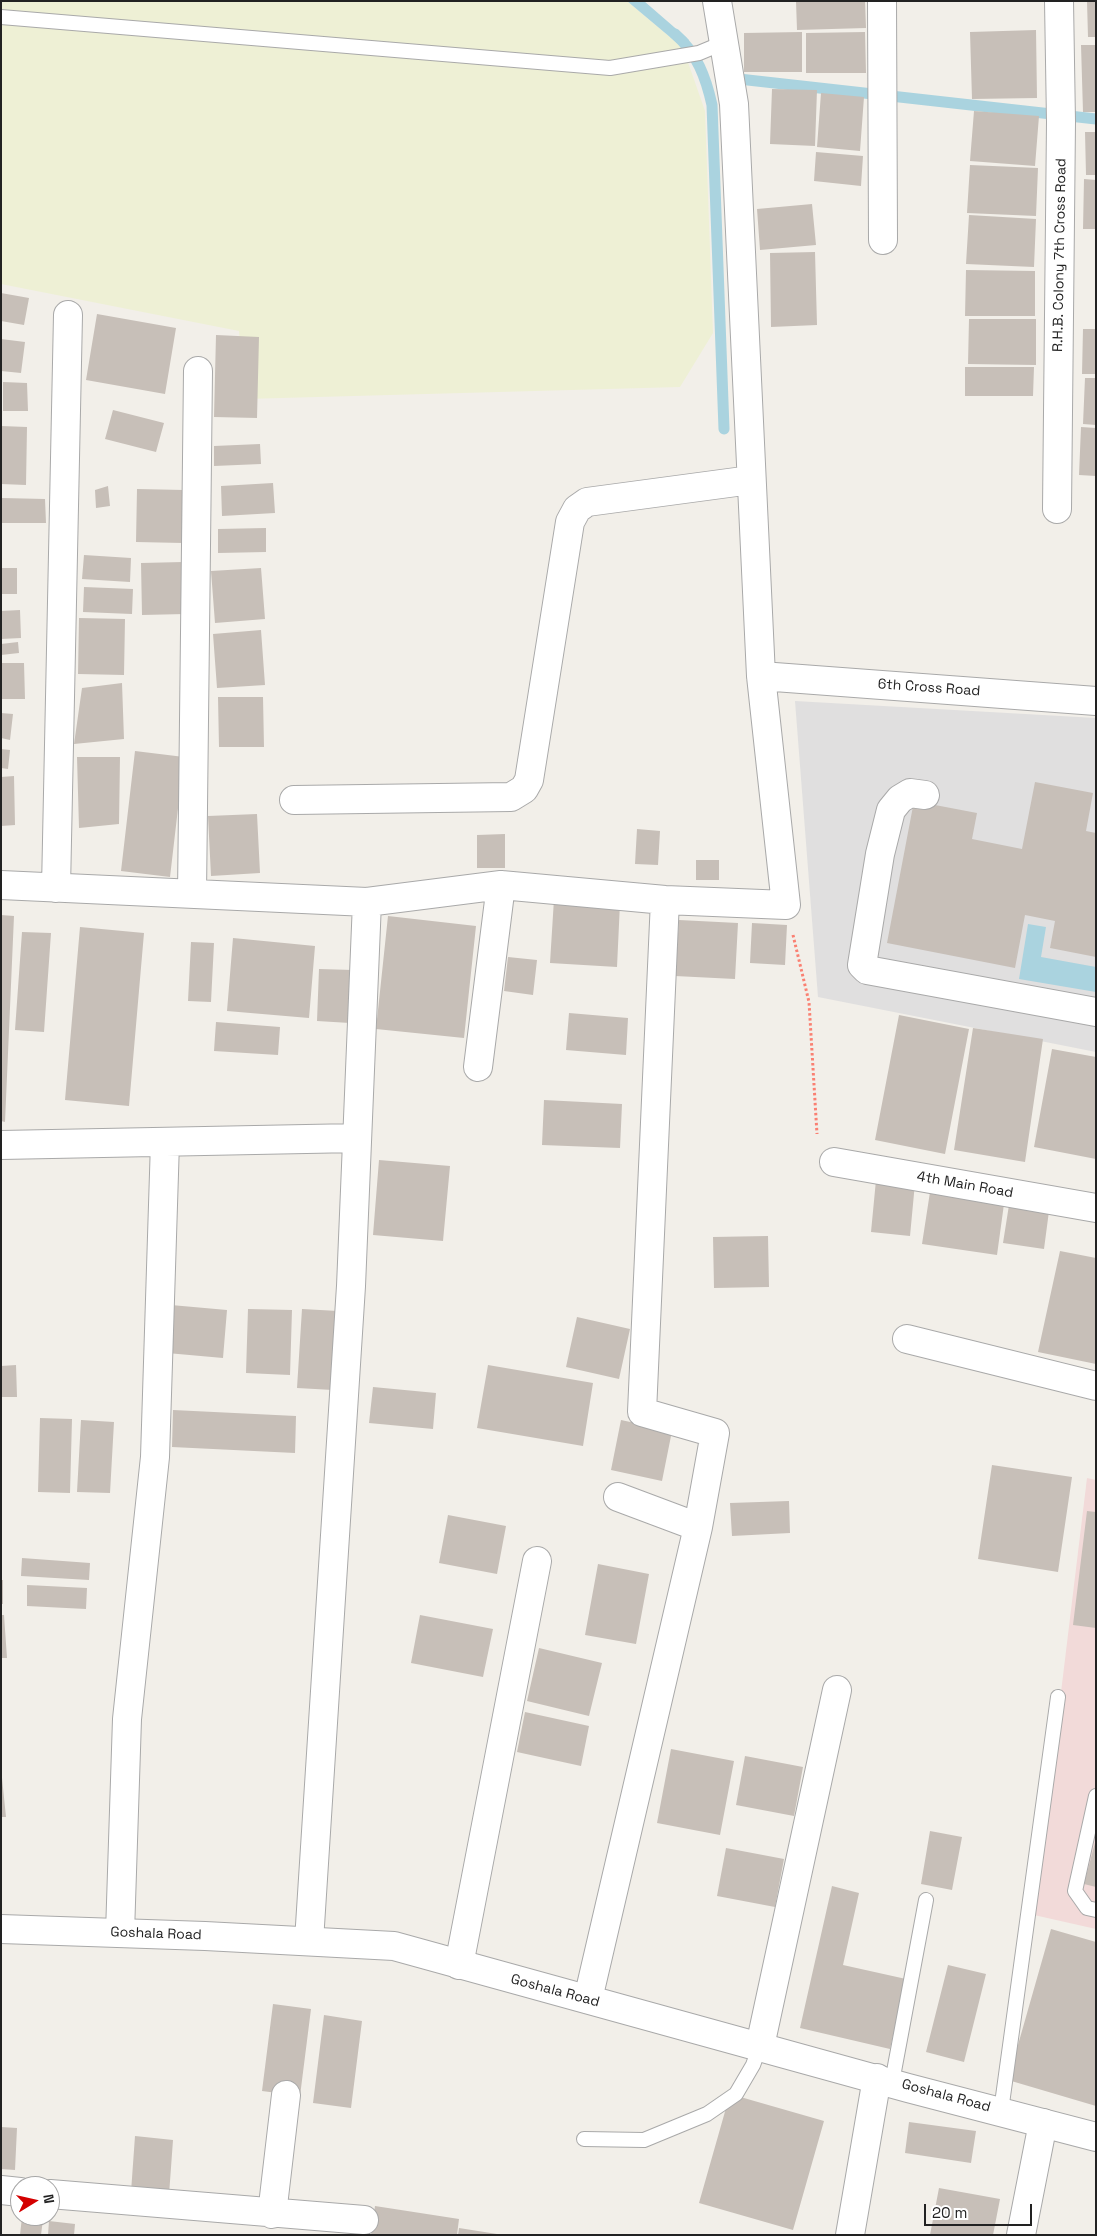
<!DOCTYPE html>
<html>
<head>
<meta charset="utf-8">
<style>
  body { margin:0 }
  #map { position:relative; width:1097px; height:2236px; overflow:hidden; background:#f2efe9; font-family:"Space Grotesk",sans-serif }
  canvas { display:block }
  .frame { position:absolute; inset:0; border:2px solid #222; pointer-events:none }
  .north { position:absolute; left:10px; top:2176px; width:50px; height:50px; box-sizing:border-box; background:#fff; border:1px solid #a7a7a7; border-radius:50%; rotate:81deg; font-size:14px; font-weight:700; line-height:20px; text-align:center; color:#222 }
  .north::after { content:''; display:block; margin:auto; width:18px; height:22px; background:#d40000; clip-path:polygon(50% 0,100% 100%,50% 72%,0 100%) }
  .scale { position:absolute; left:924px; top:2204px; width:108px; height:22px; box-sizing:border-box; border:2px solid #222; border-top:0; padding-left:6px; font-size:15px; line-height:18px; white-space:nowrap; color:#222; -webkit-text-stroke:4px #fff; paint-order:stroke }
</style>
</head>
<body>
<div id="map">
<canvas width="1097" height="2236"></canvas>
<div class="frame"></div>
<div class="north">N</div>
<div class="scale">20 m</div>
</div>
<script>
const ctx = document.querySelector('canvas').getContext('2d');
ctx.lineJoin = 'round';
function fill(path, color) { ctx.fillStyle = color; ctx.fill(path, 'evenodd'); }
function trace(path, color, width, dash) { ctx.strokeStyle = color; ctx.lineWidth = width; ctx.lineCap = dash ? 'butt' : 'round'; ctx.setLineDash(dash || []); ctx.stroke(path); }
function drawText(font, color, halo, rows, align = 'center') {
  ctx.font = font + ' "Space Grotesk",sans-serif'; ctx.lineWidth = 4; ctx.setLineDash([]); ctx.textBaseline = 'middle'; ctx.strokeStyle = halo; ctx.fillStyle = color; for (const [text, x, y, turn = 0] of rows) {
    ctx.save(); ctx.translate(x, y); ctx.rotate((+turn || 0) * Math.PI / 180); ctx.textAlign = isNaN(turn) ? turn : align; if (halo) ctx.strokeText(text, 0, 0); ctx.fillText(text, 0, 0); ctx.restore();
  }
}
const residential = new Path2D(`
  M795,701L1096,718V1052L818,997Z`);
const commercial = new Path2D(`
  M1087,1478L1096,1480V1929L1034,1915Z`);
const farmland = new Path2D(`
  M1,1H627L683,48L705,111L713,333L680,387L245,399L239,331L1,284Z`);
const water = new Path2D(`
  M627,1H644L689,40L683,48Z
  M1028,924L1046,927L1041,957L1096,967V992L1019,979Z`);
const stream = new Path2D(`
  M675,34C697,53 706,78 712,105L724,429
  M730,78L1096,119`);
const building = new Path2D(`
  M796,1H865L866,28L797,30Z
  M1087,1H1096V37H1088Z
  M1036,30L1037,98L972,99L970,32Z
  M802,32V72H744V33Z
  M865,32L866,73H806V33Z
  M1081,45H1096V112H1083Z
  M772,89L817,90L815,146L770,144Z
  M821,93L864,97L860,151L817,147Z
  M974,111L1039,116L1035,166L970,161Z
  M1085,132H1096V175H1086Z
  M816,152L863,156L861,186L814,181Z
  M970,165L1038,168L1036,216L967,213Z
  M1084,179L1096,180V229H1083Z
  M812,204L816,245L760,250L757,209Z
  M969,215L1036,219L1034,267L966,264Z
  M815,252L817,325L771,327L770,253Z
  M966,270L1035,271V316H965Z
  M1,293L29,298L24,325L1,321Z
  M97,314L176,328L165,394L86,380Z
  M969,319H1036V365L968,364Z
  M1083,329H1096V374H1082Z
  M216,335L259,337L257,418L214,417Z
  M1,339L25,342L21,373L1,371Z
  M965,367H1034L1033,396H965Z
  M1085,378H1096V425L1083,424Z
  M3,382L27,383L28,411H3Z
  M113,410L164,423L156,452L105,439Z
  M1,426L27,427L26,485L1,484Z
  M1081,427L1096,428V476L1079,475Z
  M260,444L261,464L214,466V446Z
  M273,483L275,513L222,516L221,486Z
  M108,486L110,506L96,508L95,490Z
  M137,489L184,490L183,543L136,542Z
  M2,498L45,499L46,523H2Z
  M266,528V552L218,553V529Z
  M84,555L131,558L130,582L82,579Z
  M183,562L185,614L142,615L141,563Z
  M1,568H17V594H1Z
  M261,568L265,619L215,623L211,571Z
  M84,587L133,589L132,614L83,612Z
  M20,610L21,638L1,639V611Z
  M79,618L125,619L124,675L78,674Z
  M261,630L265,685L217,688L213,634Z
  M18,642L19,653L1,655V644Z
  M1,663H24L25,699H1Z
  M122,683L124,739L74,744L82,688Z
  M218,697H263L264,747H219Z
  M1,713L13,714L10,740L1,738Z
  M1,749L10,750L8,769L1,768Z
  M135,751L184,757L170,877L121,871Z
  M77,757H120L119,824L79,828Z
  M14,776L15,825L1,826V777Z
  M1035,782L1093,793L1086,831L1096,833V957L1050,948L1055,921L1025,915L1015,968L887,943L914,801L977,813L972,839L1022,849Z
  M257,814L260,873L211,876L208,816Z
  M637,829L660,831L658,865L635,864Z
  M505,834V868H477V835Z
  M696,860H719V880H696Z
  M554,899L620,903L617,967L550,963Z
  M1,915L14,916L5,1122L1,1121Z
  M388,916L476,926L464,1038L376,1029Z
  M679,920L738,923L735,979L675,976Z
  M752,923L787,925L785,965L750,963Z
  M80,927L144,933L129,1106L65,1100Z
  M22,932L51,933L44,1032L15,1030Z
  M233,938L315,946L309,1018L227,1011Z
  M191,942L214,943L211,1002L188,1001Z
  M508,957L537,960L533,995L504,991Z
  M319,969L353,970L350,1023L317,1021Z
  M569,1013L628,1018L626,1055L566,1050Z
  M899,1015L969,1029L945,1154L875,1140Z
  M216,1022L280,1027L278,1055L214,1051Z
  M973,1028L1043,1039L1025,1162L954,1150Z
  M1052,1049L1096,1057V1159L1034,1147Z
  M544,1100L622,1104L620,1148L542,1145Z
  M379,1160L450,1166L443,1241L373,1235Z
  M876,1180L915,1183L910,1236L871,1232Z
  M930,1192L1004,1204L997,1255L922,1244Z
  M1009,1205L1049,1211L1044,1249L1003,1243Z
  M768,1236L769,1287L714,1288L713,1237Z
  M1060,1251L1096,1258V1364L1038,1352Z
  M171,1305L227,1310L223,1358L167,1353Z
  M248,1309L292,1310L290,1375L246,1373Z
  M302,1309L338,1311L333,1390L297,1388Z
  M577,1317L630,1329L619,1379L566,1367Z
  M16,1365L17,1397H1V1366Z
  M488,1365L593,1383L583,1446L477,1428Z
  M373,1387L436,1393L433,1429L369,1423Z
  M173,1410L296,1416L295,1453L172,1447Z
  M40,1418L72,1419L70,1493L38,1492Z
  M81,1420L114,1422L110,1493L77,1492Z
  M621,1420L672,1431L662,1481L611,1470Z
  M992,1465L1072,1477L1058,1572L978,1559Z
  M789,1501L790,1533L732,1536L730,1503Z
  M1087,1511L1096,1512V1628L1073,1625Z
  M448,1515L506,1526L497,1574L439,1563Z
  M22,1558L90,1563L89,1580L21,1576Z
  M598,1564L649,1574L636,1644L585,1635Z
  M1,1580H3V1604H1Z
  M27,1585L87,1588L86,1609L27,1606Z
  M1,1615H4L7,1658H1Z
  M420,1615L493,1629L483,1677L411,1663Z
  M539,1648L602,1663L589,1716L527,1701Z
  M525,1712L589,1726L581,1766L517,1752Z
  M671,1749L734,1761L720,1835L657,1823Z
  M745,1756L803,1767L794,1816L736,1805Z
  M1,1768L6,1817H1Z
  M930,1831L962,1837L952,1890L921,1884Z
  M1096,1839V1887L1084,1884Z
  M726,1848L784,1859L775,1907L717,1896Z
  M832,1886L859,1893L843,1965L906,1979L890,2049L800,2028Z
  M1051,1929L1096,1942V2106L1008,2080Z
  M948,1965L986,1974L964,2062L926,2052Z
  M273,2004L311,2009L300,2096L262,2091Z
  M324,2015L362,2021L351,2108L313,2103Z
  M730,2094L824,2121L793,2230L699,2203Z
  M909,2122L976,2131L971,2163L905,2153Z
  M1,2127L17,2128L15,2170L1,2169Z
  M135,2136L173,2140L169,2195L131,2192Z
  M939,2188L1000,2199L993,2235H930Z
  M375,2206L459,2219L457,2235H371Z
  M22,2217L43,2219L41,2235H20Z
  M49,2221L75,2224L74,2235H48Z
  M459,2228L497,2234V2235H458Z`);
const path = new Path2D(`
  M793,935L809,1002L817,1134`);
const service = new Path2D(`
  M1,17L610,68L699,53L723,43
  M1096,1796L1075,1891L1087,1908L1096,1910
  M892,2082L926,1900
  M1001,2111L1058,1697
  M584,2139L644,2140L707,2114L736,2094L753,2065L760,2046`);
const minor = new Path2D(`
  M882,1L883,240
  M1057,509L1061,122L1059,1
  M761,676L1096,701
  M925,795L910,793L900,799L891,810L880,854L862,965L867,970L1096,1012
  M294,800L511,797L524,789L529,780L570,522L577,509L587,502L751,480
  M1,885L367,902L501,885L665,900L786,905L761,676L734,104L717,1
  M56,888L68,315
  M192,894L198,371
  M478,1067L501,885
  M1,1145L357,1138
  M834,1162L1096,1208
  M907,1339L1096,1386
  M618,1497L698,1527
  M120,1933L127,1719L155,1457L165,1142
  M309,1941L351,1286L367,902
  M459,1965L537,1561
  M588,1999L698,1527L715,1433L642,1412L665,900
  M760,2046L837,1690
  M1,2190L20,2192
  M50,2194L364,2220
  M272,2214L286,2095
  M850,2235L877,2078
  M1021,2235L1043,2123`);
const tertiary = new Path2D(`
  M1,1929L205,1936L394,1946L908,2088L1096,2137`);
const streetNames = [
  ["R.H.B. Colony 7th Cross Road",1060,255,-89],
  ["6th Cross Road",929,688,4],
  ["4th Main Road",965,1185,10],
  ["Goshala Road",156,1934,2],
  ["Goshala Road",555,1991,15],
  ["Goshala Road",946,2096,15]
];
fill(residential, '#e0dfdf');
fill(commercial, '#f2dad9');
fill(farmland, '#eef0d5');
fill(water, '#aad3df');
trace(stream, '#aad3df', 11);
fill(building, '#c7bfb8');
trace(service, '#a9a9a9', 16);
trace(minor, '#a9a9a9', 30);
trace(tertiary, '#a9a9a9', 30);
trace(path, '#fa8072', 3, [2.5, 2.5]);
trace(service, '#fff', 14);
trace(minor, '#fff', 28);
trace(tertiary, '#fff', 28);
drawText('14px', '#222', '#fff', streetNames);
</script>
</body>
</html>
